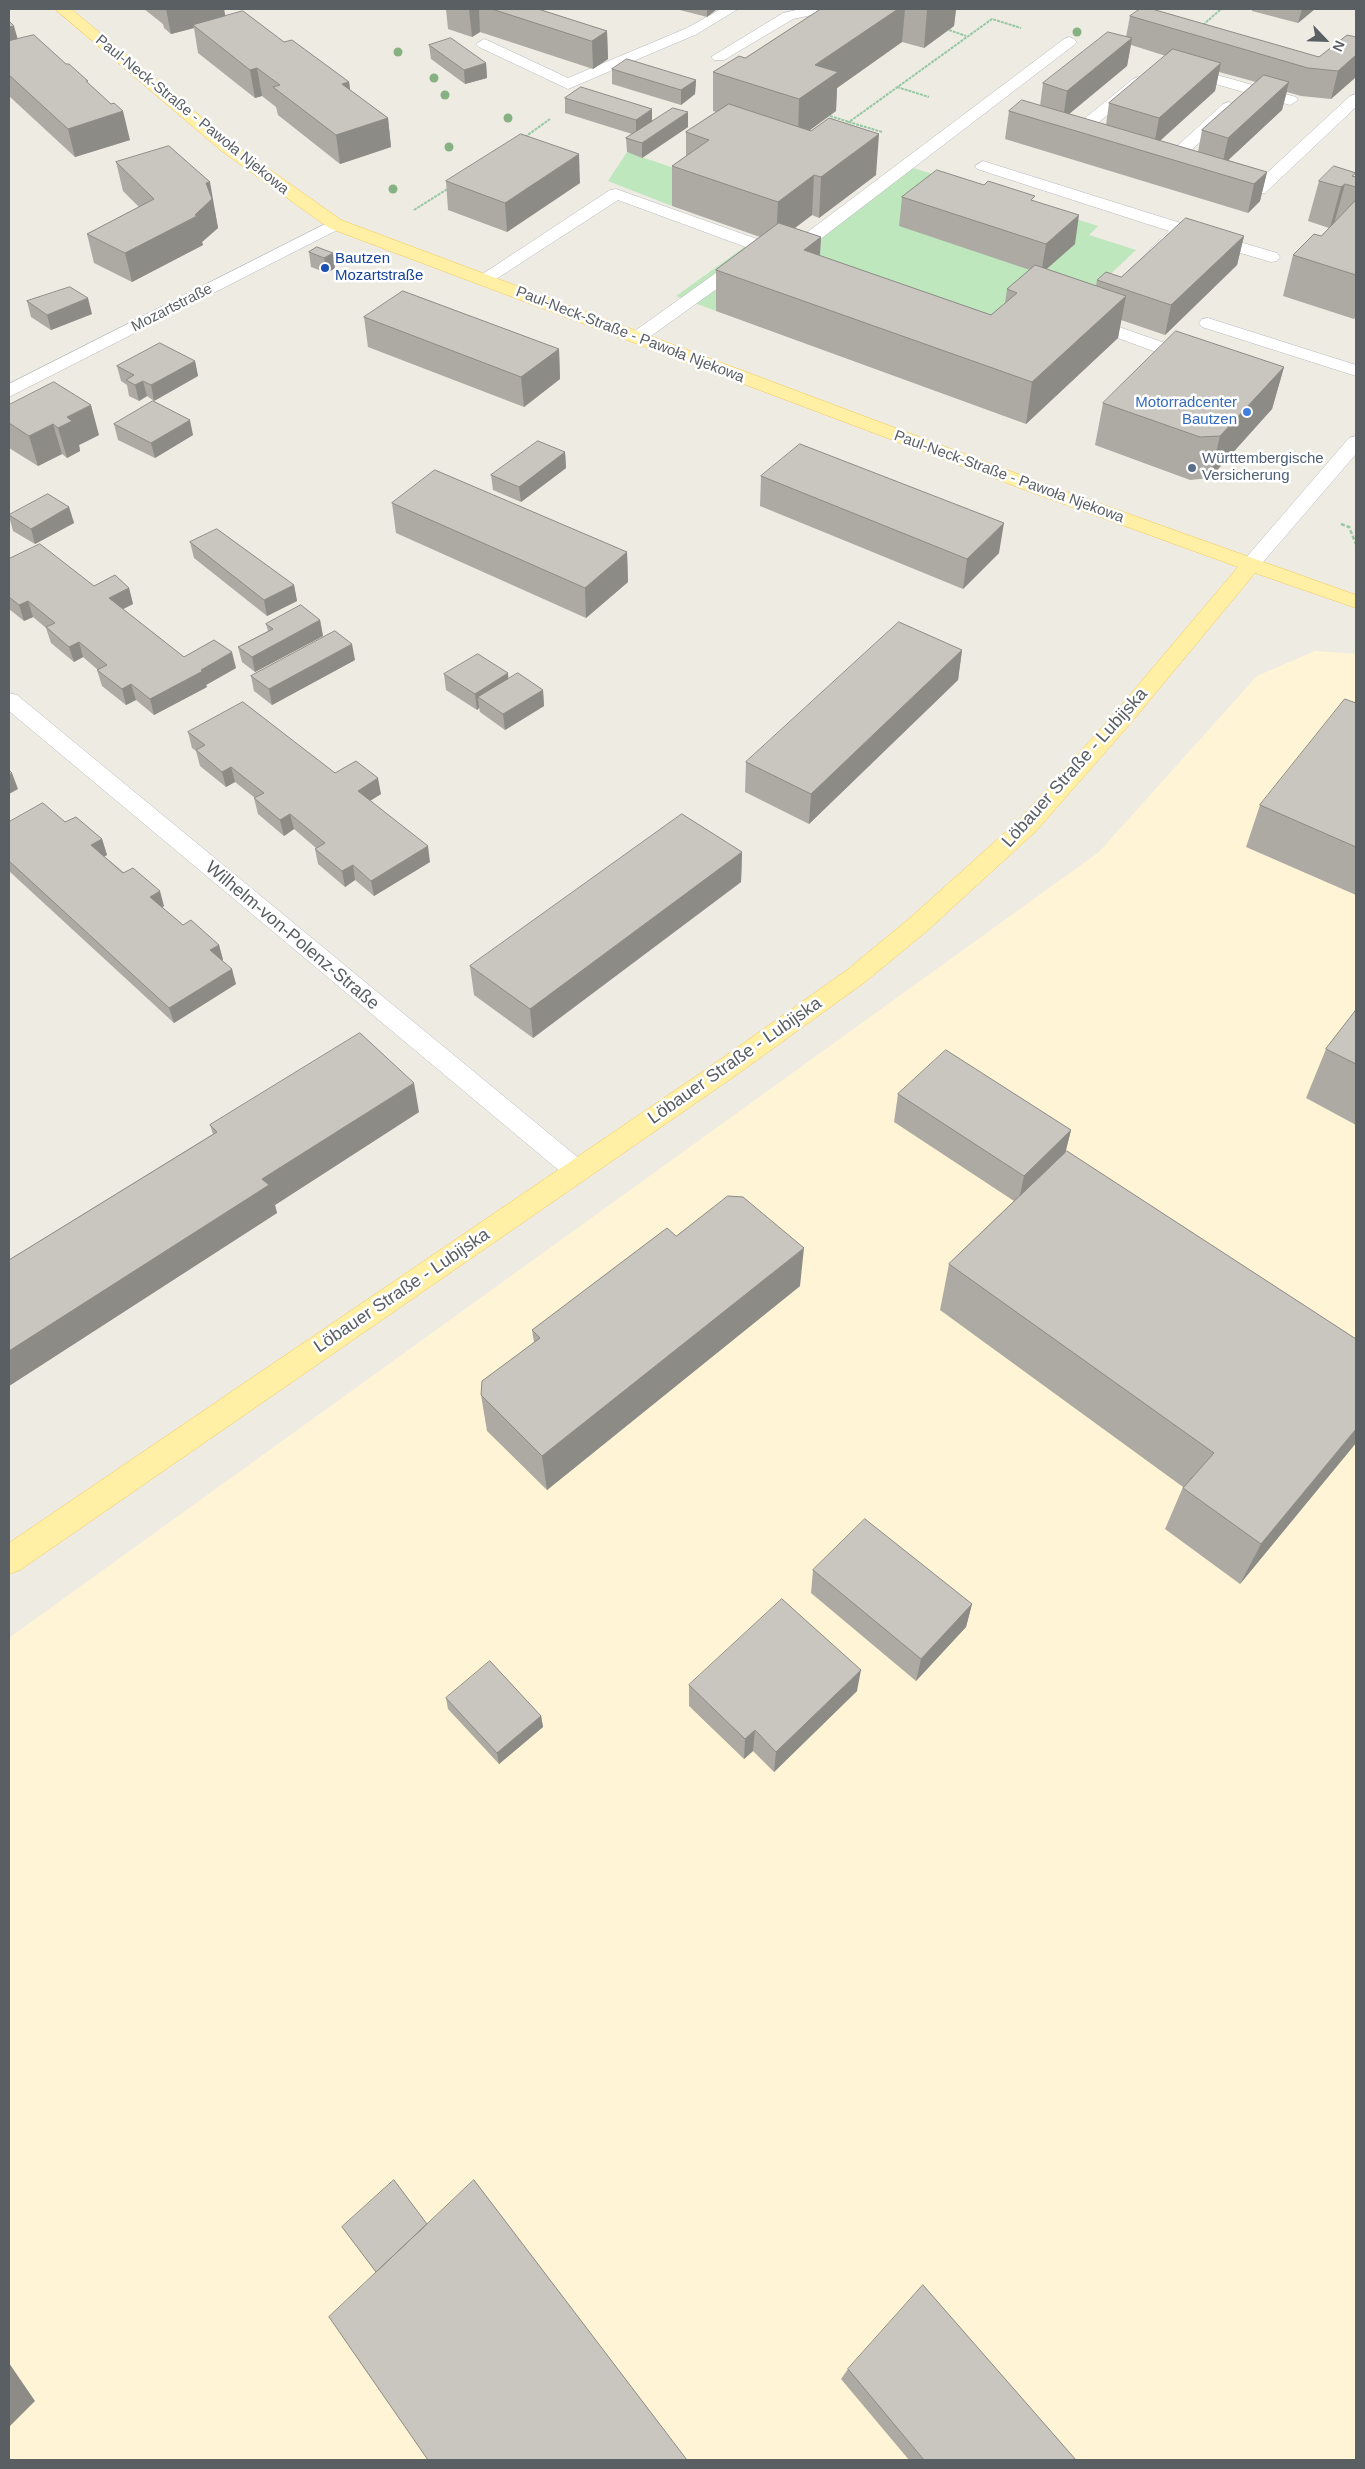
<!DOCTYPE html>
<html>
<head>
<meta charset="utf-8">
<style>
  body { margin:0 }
  #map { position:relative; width:1365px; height:2469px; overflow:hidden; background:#eeebe2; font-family:Helvetica,sans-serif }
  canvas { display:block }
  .frame { position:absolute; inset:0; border:10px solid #5a5f64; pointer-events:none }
  .north { position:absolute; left:1300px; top:15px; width:50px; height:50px; -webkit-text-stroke:4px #fff; paint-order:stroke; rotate:114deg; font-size:14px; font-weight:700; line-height:20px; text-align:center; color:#5a5f64 }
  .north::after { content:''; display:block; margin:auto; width:18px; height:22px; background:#5a5f64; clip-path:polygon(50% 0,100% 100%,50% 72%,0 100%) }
</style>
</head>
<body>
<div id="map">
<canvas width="1365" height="2469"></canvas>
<div class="frame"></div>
<div class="north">N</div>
</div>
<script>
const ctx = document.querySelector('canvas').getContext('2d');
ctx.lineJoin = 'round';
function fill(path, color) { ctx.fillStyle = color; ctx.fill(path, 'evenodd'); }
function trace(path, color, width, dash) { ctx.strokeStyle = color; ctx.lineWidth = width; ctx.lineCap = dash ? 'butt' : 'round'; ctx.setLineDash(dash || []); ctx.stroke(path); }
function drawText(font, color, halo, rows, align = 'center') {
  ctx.font = font + ' Helvetica,sans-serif'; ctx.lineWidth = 5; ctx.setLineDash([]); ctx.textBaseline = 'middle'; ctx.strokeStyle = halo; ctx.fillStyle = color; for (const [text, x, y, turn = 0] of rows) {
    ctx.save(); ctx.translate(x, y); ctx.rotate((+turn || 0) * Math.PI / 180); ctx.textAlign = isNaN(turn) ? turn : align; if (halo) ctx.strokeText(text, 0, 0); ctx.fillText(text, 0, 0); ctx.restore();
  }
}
const commercial = new Path2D(`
  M1315,651L1356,654V2460H9V1638L1099,852L1257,676Z`);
const green = new Path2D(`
  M627,152L709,180L672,206L608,181Z
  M907,166L1098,226L1089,235L1136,250L1063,319L1002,330L778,264L716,311L676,296L750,243L787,256Z`);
const pathFar1 = new Path2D(`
  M1203,25L1221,9
  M949,30L966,36
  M897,87L929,97
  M830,116L849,122
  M882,132L849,122L992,19L1021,28
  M525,137L550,119
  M414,210L449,188`);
const path = new Path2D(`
  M1341,524L1349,527L1356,544`);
const lane = new Path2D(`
  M721,9H738L697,34L568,89L479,47L476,44L484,39L489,41L568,78L687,28Z
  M801,9H828L826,12L793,19L724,60H714L711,57L783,13Z
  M1069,37L1074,39L1077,42L1074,45L793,260H781L618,200L490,283H478L475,279L610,190L616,189L785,249L1064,39Z
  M1181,65L1296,97L1298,100L1290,105L1176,73L1173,70Z
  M1138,77L1143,79L1146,82L1143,85L1086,133L1094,136L1096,139L1094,142C1086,144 1071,142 1066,135L1068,132L1133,79Z
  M1356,94V107L1265,193L1259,194L1224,184L1222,180L1224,176L1230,175L1256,183L1350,96Z
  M1229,102L1237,107L1235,110L1174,166H1162L1160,163L1162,160L1223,104Z
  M983,161L1187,225L1190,229L1164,254H1152L1149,250L1169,231L977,169L975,166Z
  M1206,232L1277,253L1280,257L1277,261L1271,262L1200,241L1197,237L1200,233Z
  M747,254L753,255L756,259L753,263L644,341H632L629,337L632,333L741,255Z
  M1085,315L1182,349L1185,353L1182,357H1170L1079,324L1076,320L1079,316Z
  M1208,318L1356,365V376L1202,327L1199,323L1202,319Z`);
const street = new Path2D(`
  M335,219L341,220L343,224L341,228L9,397V384Z
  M9,693L17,695L586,1164L590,1171L586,1178L577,1182L568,1178L9,711Z`);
const secondary = new Path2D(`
  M1356,436V454L1258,568L1251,570L1244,568L1241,564L1244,560L1349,438Z`);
const primary = new Path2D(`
  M55,9H71L235,145L341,220L1042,483L1356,595V608L1255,573L1129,725L1036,831L928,930L865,982L732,1078L20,1570L9,1574V1543L714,1064L847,970L910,918L1020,819L1113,715L1238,567L1028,491L329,228L223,152Z`);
const trees = [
  [1077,32],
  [398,52],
  [434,78],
  [445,95],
  [508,118],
  [449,147],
  [393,189]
];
const wall = new Path2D(`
  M144,9H224L225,16L284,42L349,82L350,90L388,118L391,147L340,164L278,115L276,107L262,96L255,98L198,53L194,28L171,34L164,28L163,24Z
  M446,9H538L607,31L608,59L593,69L480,32L472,37L448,29Z
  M676,9H717L707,17Z
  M821,9H956L954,26L924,48L902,42L837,88L836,111L809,130L876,175L819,218L812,215L795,228L821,237L820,256L991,315L1005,303L1007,289L1030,270L899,226L902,197L1035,201L1075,244L1046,269L1096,286L1097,280L1121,277L1244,236L1237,265L1165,335L1121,320L1118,338L1026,424L716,311V270L760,237L672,206V166L686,156V132L716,112L713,111V72L745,58Z
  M1252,9H1315L1298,23L1252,11Z
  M1130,16L1319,57L1356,37V77L1331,99L1301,96L1287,92L1282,110L1228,160L1267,172L1260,201L1248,213L1005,139L1009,111L1040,106L1043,83L1126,37ZM1131,45L1166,56L1109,103L1106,125L1069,114L1127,66ZM1219,72L1256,82L1202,130L1198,152L1160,141L1215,91Z
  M9,21L17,39L66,64L89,84L130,140L75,157L9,96Z
  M429,45L486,63L487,78L465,84L431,59Z
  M612,69L696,80L695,94L681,105L612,84Z
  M565,98L652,121L688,127L642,158L627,152L626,138L632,134L565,113Z
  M116,162L215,211L218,228L202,242L203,245L132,282L94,263L87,234L139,207L123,191Z
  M1355,177H1356V317L1354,319L1283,296L1293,255L1321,236L1329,228L1308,221L1319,181Z
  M446,181L580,183L507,232L448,210Z
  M317,247L335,268L327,273L311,267L309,252Z
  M27,301L92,314L51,330L31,317Z
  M364,317L559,349L560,379L524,407L368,347Z
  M195,361L198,376L154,401L147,396L139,401L129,396L127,385L121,381L117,366Z
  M1284,367L1272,409L1210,478L1190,480L1095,445L1103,403Z
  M9,405L99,435L79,445L80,451L67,458L62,454L38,466L9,448Z
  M114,424L193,435L155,458L118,440Z
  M565,452L566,468L521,502L493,490L491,475Z
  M761,476L999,553L963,589L760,506Z
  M392,503L627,552L628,582L586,618L396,533Z
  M69,507L74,523L35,544L13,531L9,516V515Z
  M190,542L294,585L297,601L267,616L194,558Z
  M9,559L94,586L129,588L133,604L123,609L184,657L236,668L206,685L207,687L154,715L136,700L126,705L102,686L97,670H98L83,657L74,662L51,643L46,628L33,617L24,621L9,609Z
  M320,620L323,636L255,672L242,662L238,647L268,631L266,624Z
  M962,650L958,680L809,824L745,792L746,762Z
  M355,660L272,705L254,691L251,676Z
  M444,674L508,679L543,690L544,706L505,730L480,712L479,708L477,710L446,690Z
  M1356,703V895L1246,847L1260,805Z
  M188,732L335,773L381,794L370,801L430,862L374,896L355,880L345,887L318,864L315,849L316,848L294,829L284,836L258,814L254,798H255L235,782L226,787L200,766L196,751L192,748Z
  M9,822H65L102,839L107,855L104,856L164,906L162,908L183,925L219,945L223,960H222L236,984L174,1023L9,871Z
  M742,852L741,882L533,1038L474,995L470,966Z
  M1356,1010V1125L1306,1098L1326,1049Z
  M898,1094L1071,1130L1065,1153L1356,1339V1443L1240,1584L1165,1529L1183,1487L940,1310L949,1264L1014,1201L894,1122Z
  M419,1112L275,1205L277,1213L9,1386V1260L213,1134L210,1125Z
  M676,1236L800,1286L547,1490L487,1431L481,1395L534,1342L532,1330Z
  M813,1570L972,1604L966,1627L916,1681L811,1593Z
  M689,1685L857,1691L774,1772L753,1751L744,1759L689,1706Z
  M446,1698L541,1716L543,1727L499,1764L448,1709Z
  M848,2369L1076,2460H909L841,2379Z`);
const shadedWall = new Path2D(`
  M166,9H224L226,20L193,25L194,28L171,34Z
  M469,9H479L480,32L472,37Z
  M707,9H717L707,17Z
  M898,9H905L902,42L837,88L836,111L798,139L799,99L815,65Z
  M927,9H956L954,26L924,48Z
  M1302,9H1315L1298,23Z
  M14,26L18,40L9,43V27Z
  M607,31L608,59L593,69L592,41Z
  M1132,38L1127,66L1063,119L1067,91Z
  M1356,55V77L1331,99L1338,71Z
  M486,63L487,78L465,84L464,70Z
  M1221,63L1215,91L1154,146L1159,118Z
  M257,68L262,96L255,98L250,70Z
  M696,80L695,94L681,105V90Z
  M349,82L353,111L342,84Z
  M1289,82L1282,110L1222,166L1228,138Z
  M652,109V124L636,135V120Z
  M123,111L130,140L75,157L68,129Z
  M688,112V127L642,158V143Z
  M388,118L391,147L340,164L336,135Z
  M879,134L876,175L819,218L821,177Z
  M579,154L580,183L507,232L505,203Z
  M1267,172L1260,201L1248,213L1254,184Z
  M814,175L812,215L776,242L778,202Z
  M210,182L218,228L202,242L203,245L132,282L125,253L195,215L206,183Z
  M1345,184L1334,224L1330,228L1341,187Z
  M1079,215L1075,244L1041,274L1046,244Z
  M1244,236L1237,265L1165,335L1171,305Z
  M821,237L818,278L804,250Z
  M333,253L335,268L327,273L324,258Z
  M1126,296L1118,338L1026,424L1032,382Z
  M88,298L92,314L51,330L47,315Z
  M559,349L560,379L524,407L521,377Z
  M195,361L198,376L154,401L151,385Z
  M1284,367L1272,409L1210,478L1220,436Z
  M143,381L147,396L139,401L135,385Z
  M91,405L99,435L79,445L80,451L67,458L58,428L67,417Z
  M190,420L193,435L155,458L151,443Z
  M53,424L62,454L38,466L29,436Z
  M565,452L566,468L521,502L519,487Z
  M69,507L74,523L35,544L31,529Z
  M1004,523L999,553L963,589L967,559Z
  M627,552L628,582L586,618L585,588Z
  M294,585L297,601L267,616L264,600Z
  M129,588L133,604L113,614L109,598Z
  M28,601L33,617L24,621L19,605Z
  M320,620L323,636L255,672L252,657Z
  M79,642L83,657L74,662L69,647Z
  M352,644L355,660L272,705L269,689Z
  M962,650L958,680L809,824L811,794Z
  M232,652L236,668L206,685L207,687L154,715L150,699Z
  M508,673L509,689L478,697L479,708L477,710L475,694Z
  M131,684L136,700L126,705L122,689Z
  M543,690L544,706L505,730L503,714Z
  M231,767L235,782L226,787L222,772Z
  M12,773L18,789L9,794V775Z
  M378,778L381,794L360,807L358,791Z
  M290,814L294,829L284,836L280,820Z
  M102,839L107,855L96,861L91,845Z
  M428,846L430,862L374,896L371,881Z
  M742,852L741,882L533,1038L530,1009Z
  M353,865L355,880L345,887L342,871Z
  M160,891L164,906L154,912L150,897Z
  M219,945L223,960L215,965L210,950Z
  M232,969L236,984L174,1023L169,1008Z
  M414,1083L419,1112L275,1205L277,1213L9,1386V1351L262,1179Z
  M1071,1130L1064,1158L1018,1204L1024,1176Z
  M804,1248L800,1286L547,1490L542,1456Z
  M1356,1429V1443L1240,1584L1261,1544Z
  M972,1604L966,1627L916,1681L921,1659Z
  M861,1670L857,1691L774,1772L776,1752Z
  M541,1716L543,1727L499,1764L497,1753Z
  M755,1730L753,1751L744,1759L745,1739Z
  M9,2363L35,2401L9,2427Z`);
const building = new Path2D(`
  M492,9H538L607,31L592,41Z
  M821,9H898L815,65L838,72L799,99L713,72L739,56L745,58Z
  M1140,9H1152L1319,57L1347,35L1356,37V55L1338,71L1308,68L1130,16Z
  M243,11L284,42L292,40L341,76L349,82L342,84L388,118L336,135L273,87L280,85L257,68L250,70L193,25Z
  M9,21L14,26L9,27Z
  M1108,32L1132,38L1067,91L1043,83Z
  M34,35L66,64H69L88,81H86L111,104L114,103L123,111L68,129L9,75V41Z
  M451,38L486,63L464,70L429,45Z
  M1173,49L1221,63L1159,118L1109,103Z
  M627,59L696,80L681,90L612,69Z
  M1264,75L1289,82L1228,138L1202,130Z
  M581,87L652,109L636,120L565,98Z
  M1022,100L1267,172L1254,184L1009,111Z
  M729,104L811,131L829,118L879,134L821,177L814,175L778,202L672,166L709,140L686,132Z
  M673,108L688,112L642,143L626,138Z
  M521,134L579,154L505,203L446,181Z
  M169,146L210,182L206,183L212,199L195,215L197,216L125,253L87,234L154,199L116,162Z
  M1334,166L1356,173L1352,176L1356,177V187L1345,184L1341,187L1319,181Z
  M937,170L984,185L988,181L1035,196L1031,200L1079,215L1046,244L902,197Z
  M1356,200V275L1293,255L1314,234L1321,236Z
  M1186,218L1244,236L1171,305L1097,280L1106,272L1121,277Z
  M779,223L821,237L804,250L991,315L1017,293L1007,289L1035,265L1126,296L1032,382L716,270Z
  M317,247L333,253L324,258L309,252Z
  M70,287L88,298L47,315L27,301Z
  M403,291L559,349L521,377L364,317Z
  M1176,331L1284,367L1220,436L1200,437L1103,403Z
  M160,343L195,361L151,385L143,381L135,385L126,380L134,375L117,366Z
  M54,382L91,405L67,417L72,421L58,428L53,424L29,436L9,423V405Z
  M153,401L190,420L151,443L114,424Z
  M538,441L565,452L519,487L491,475Z
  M800,444L1004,523L967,559L761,476Z
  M435,470L627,552L585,588L392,503Z
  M48,494L69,507L31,529L9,515Z
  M217,529L294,585L264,600L190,542Z
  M40,544L94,586L115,575L129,588L109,598L184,657L214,640L232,652L201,670L203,671L150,699L131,684L122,689L97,670L107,665L79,642L69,647L46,627L55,623L28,601L19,605L9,597V559Z
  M301,605L320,620L252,657L238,647L273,629L266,624Z
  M899,622L962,650L811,794L746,762Z
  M335,631L352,644L269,689L251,676Z
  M478,654L508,673L475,694L444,674Z
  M518,673L543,690L503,714L478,697Z
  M1345,699L1356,703V847L1260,805Z
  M243,702L335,773L356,761L378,778L358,791L428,846L371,881L353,865L342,871L315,849L325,843L290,814L280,820L254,798L264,793L231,767L222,772L196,750L205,745L188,732Z
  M9,770L12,773L9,775Z
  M43,803L65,822L76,817L102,839L91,845L123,873L133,868L160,891L150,897L183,925L191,920L219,945L210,950L232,969L169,1008L9,861V822Z
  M682,814L742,852L530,1009L470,966Z
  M1356,1010V1064L1326,1049Z
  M360,1033L414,1083L262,1179L269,1185L9,1351V1260L217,1132L210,1125Z
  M946,1050L1071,1130L1024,1176L898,1094Z
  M1067,1151L1356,1339V1429L1261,1544L1183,1488L1214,1453L949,1264Z
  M728,1196L743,1197L804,1248L542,1456L481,1395L482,1381L540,1338L532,1330L667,1228L676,1236Z
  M865,1519L972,1604L921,1659L813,1570Z
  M782,1599L861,1670L776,1752L755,1730L745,1739L689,1685Z
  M490,1661L541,1716L497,1753L446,1698Z
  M394,2180L427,2224L376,2272L342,2227Z
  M474,2180L687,2460H428L329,2317Z
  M923,2285L1076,2460H924L848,2369Z`);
const markers = [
  [325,268,5,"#1a4fb4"],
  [1247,412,5,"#3f7fe0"],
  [1192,468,5,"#5c6f8a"]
];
const farStreetnames = [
  ["Paul-Neck-Straße - Pawoła Njekowa",192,115,39],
  ["Mozartstraße",172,308,-27],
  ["Paul-Neck-Straße - Pawoła Njekowa",630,335,21],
  ["Paul-Neck-Straße - Pawoła Njekowa",1009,477,20]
];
const farTransitnames = [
  ["Bautzen",335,259],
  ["Mozartstraße",335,276]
];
const farShopnames = [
  ["Motorradcenter",1237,403],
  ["Bautzen",1237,420]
];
const farServicenames = [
  ["Württembergische",1202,459],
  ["Versicherung",1202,476]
];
const streetNames = [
  ["Löbauer Straße - Lubijska",1075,768,-48],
  ["Wilhelm-von-Polenz-Straße",292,936,40],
  ["Löbauer Straße - Lubijska",735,1061,-35],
  ["Löbauer Straße - Lubijska",402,1291,-34]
];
fill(commercial, '#fff5d6');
fill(green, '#bee7bd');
trace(lane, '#b5b8bd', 1);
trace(street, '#b5b8bd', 1);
trace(secondary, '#b6b9bf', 1);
trace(primary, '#f6c853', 1);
trace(pathFar1, '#96c8a4', 2, [3, 1]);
trace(path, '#96c8a4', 2.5, [4, 2]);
fill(lane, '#fff');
fill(street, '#fff');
fill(secondary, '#fff');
fill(primary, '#fff0a6');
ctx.fillStyle = '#86b283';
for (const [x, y] of trees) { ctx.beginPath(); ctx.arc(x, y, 4.5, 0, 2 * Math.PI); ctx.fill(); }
fill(wall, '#adaaa4');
fill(shadedWall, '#8d8b86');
fill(building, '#c9c6bf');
trace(building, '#8d8b86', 1);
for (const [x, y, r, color] of markers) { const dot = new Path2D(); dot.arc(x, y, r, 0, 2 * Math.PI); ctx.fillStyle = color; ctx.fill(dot); trace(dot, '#fff', 2); }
drawText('15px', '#5a5f64', '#fff', farStreetnames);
drawText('15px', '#164399', '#fff', farTransitnames, 'left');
drawText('15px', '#366cbe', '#fff', farShopnames, 'right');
drawText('15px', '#4e5e75', '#fff', farServicenames, 'left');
drawText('18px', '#5a5f64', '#fff', streetNames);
</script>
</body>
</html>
